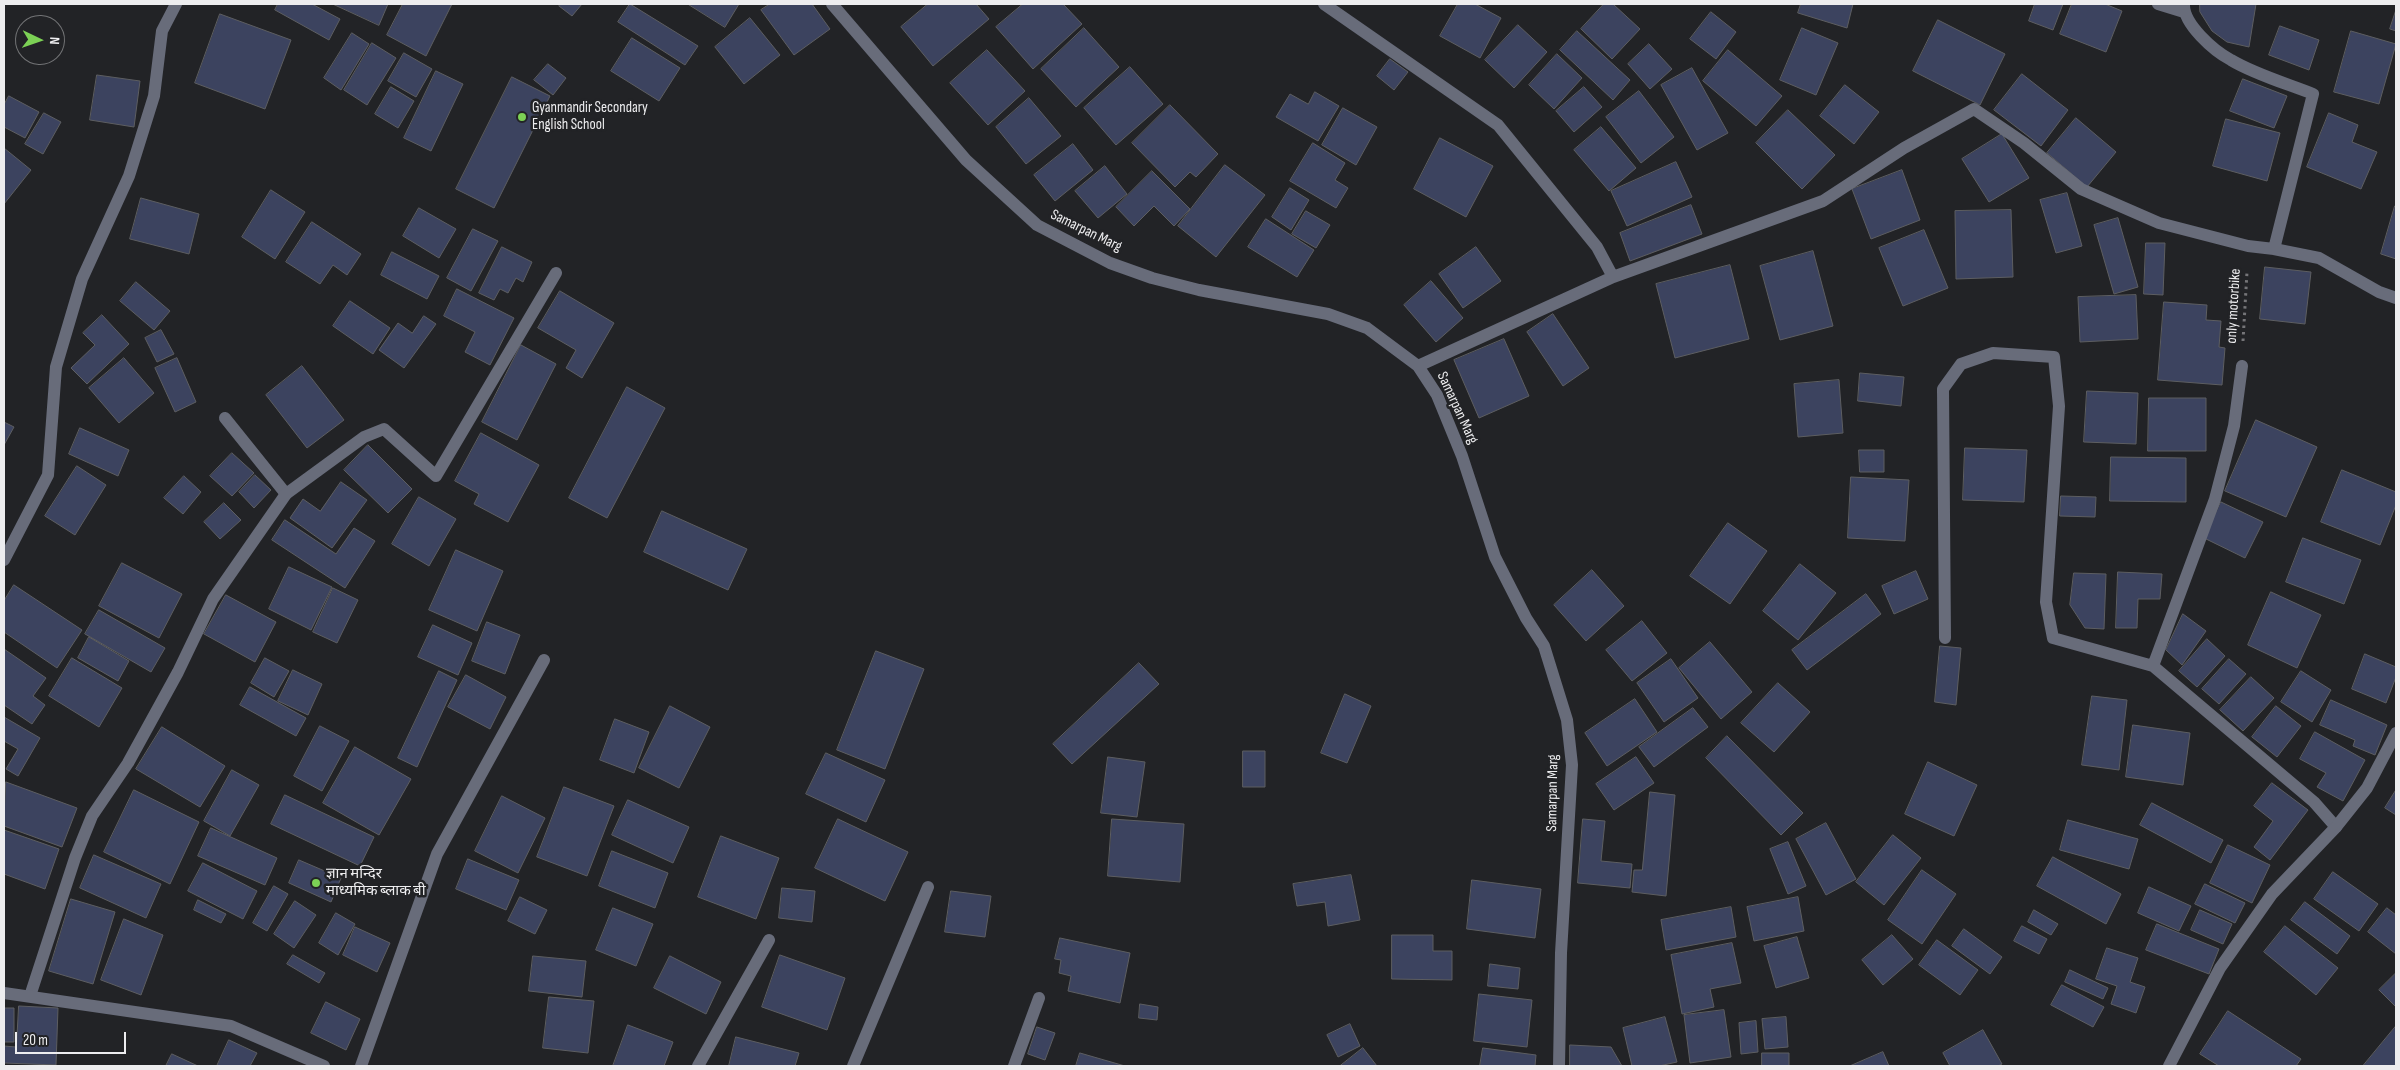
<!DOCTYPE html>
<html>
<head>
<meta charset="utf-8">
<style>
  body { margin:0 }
  #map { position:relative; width:2400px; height:1070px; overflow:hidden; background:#222326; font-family:"Sofia Sans Condensed",sans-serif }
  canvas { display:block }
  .frame { position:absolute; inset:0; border:5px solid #ededef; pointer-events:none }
  .north { position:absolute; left:15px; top:15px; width:50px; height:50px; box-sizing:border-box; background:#222326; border:1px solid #737476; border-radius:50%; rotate:93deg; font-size:14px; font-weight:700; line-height:20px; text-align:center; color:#ededef }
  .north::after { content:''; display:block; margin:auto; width:18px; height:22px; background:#7cd155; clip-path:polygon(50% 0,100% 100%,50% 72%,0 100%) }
  .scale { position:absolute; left:15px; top:1032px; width:111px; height:22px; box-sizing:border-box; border:2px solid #ededef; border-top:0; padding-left:6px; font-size:15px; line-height:18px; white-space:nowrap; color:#ededef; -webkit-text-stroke:4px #222326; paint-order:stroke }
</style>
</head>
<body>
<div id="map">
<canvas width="2400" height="1070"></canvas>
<div class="frame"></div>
<div class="north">N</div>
<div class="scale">20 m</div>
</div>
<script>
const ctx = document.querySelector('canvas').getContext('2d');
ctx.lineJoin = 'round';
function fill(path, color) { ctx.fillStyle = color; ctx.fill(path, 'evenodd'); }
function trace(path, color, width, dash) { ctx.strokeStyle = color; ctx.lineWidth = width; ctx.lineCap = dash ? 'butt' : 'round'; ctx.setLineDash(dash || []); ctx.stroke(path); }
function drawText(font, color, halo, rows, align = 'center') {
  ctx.font = font + ' "Sofia Sans Condensed","Noto Sans Devanagari",sans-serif'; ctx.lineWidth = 5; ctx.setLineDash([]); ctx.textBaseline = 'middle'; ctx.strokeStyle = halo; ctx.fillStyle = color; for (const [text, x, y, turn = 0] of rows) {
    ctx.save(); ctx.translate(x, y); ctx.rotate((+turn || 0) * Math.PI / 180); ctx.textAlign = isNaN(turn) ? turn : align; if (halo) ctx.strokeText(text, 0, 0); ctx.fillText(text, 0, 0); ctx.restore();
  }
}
const building = new Path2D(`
  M278,4H312L340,19L329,40L275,10Z
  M333,4H388L379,25Z
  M403,4H452L426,56L387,35Z
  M561,4H582L572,16L559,6Z
  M630,4L698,46L685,65L618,22Z
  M688,4H739L725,27Z
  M770,4H812L830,29L794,55L761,10Z
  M928,4H976L989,19L933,66L901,27Z
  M1023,4H1063L1082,24L1033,69L996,27Z
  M1458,4H1475L1501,18L1480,58L1440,36Z
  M1604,4H1613L1640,29L1612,59L1581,29Z
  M1801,4H1853L1847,28L1798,13Z
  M2035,4H2063L2053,30L2029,21Z
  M2072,4H2105L2122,11L2106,52L2060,34Z
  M2200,4H2256L2249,47L2227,42L2212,31L2200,12Z
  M2396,10V31L2390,29Z
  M1711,12L1736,32L1716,59L1690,39Z
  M220,14L291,40L265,109L195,83Z
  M750,18L780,55L744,84L715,47Z
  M1938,20L2005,54L1980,105L1913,71Z
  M1518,25L1547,52L1514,88L1485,60Z
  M2280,26L2319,40L2309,70L2269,55Z
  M1084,28L1119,67L1076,107L1041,69Z
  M1802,28L1838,43L1816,95L1780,80Z
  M1577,31L1630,80L1613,100L1560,50Z
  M2351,31L2396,44L2379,104L2334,92Z
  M352,33L369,44L341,90L324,78Z
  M632,38L680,68L659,101L611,71Z
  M372,43L396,58L367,105L344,90Z
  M1649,44L1672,69L1650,89L1628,64Z
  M987,50L1025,91L988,125L950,83Z
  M1728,50L1782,96L1756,126L1703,81Z
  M404,53L432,69L416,97L388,81Z
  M1557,54L1582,78L1554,109L1529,85Z
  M1390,59L1408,72L1394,90L1377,76Z
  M548,64L566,78L553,95L534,80Z
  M1130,67L1163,104L1116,145L1084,108Z
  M1692,68L1728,133L1697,150L1661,85Z
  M436,71L463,84L431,151L404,138Z
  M2022,74L2068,110L2041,146L1994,110Z
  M97,75L140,81L134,127L90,120Z
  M512,77L550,96L494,208L456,189Z
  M2243,79L2287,96L2274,128L2230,111Z
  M1845,85L1879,112L1854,144L1820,116Z
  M391,87L414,101L398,128L375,114Z
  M1584,87L1602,107L1574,132L1556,111Z
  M1639,91L1674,137L1641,163L1606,117Z
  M1315,92L1339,106L1318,141L1276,117L1290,94L1308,104Z
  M9,96L39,112L25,138L4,127V105Z
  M1029,98L1061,136L1026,164L996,127Z
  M1170,105L1218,154L1196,177L1190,172L1175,187L1132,143Z
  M1343,108L1377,127L1356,165L1322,145Z
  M1788,110L1835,155L1802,189L1756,143Z
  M44,113L61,122L43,154L25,144Z
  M2329,113L2358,125L2352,142L2377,152L2361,189L2307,167Z
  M2076,118L2116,152L2087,187L2047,153Z
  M2226,119L2280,133L2267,181L2213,166Z
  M1601,127L1636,168L1609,191L1574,150Z
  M2002,134L2029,178L1989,202L1962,159Z
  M1440,138L1493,166L1466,217L1414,189Z
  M1313,143L1345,163L1335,180L1348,188L1336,208L1290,181Z
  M1073,144L1093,170L1055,201L1034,175Z
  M4,148L31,170L4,204Z
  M1676,162L1692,197L1627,226L1611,191Z
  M1225,165L1265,195L1216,257L1178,226Z
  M1105,166L1127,194L1098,218L1075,191Z
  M1902,170L1920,220L1871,239L1852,189Z
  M1152,171L1190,209L1174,226L1154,206L1134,226L1116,207Z
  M1290,188L1309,200L1291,230L1272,217Z
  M271,190L305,212L275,259L242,237Z
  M2067,193L2082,246L2056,253L2040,200Z
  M141,198L199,214L189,254L130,239Z
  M1691,205L1702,234L1630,261L1620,233Z
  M2395,206H2396V259L2381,254Z
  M419,208L456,229L439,258L403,236Z
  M2011,210L2013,277L1956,279L1955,211Z
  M1306,211L1330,225L1316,248L1292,234Z
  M2118,218L2138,287L2114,294L2094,225Z
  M1266,219L1314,250L1297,277L1248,247Z
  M312,222L361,254L347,275L333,265L320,284L286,262Z
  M473,229L498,241L471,291L447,278Z
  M1924,230L1948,288L1903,306L1879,248Z
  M2146,243H2165L2163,295L2144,294Z
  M502,247L532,262L523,282L516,278L508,293L500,289L494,300L479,293Z
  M1476,247L1501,281L1463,308L1439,274Z
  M1813,251L1833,326L1780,340L1760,266Z
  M392,252L439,276L427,299L381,275Z
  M1730,265L1749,339L1675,358L1656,284Z
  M2265,267L2311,272L2305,324L2260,319Z
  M1431,281L1463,318L1436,342L1404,305Z
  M136,282L170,311L154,330L120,301Z
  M457,289L514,318L490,365L465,352L475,332L444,316Z
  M560,291L614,323L582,378L566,368L576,350L538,328Z
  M2136,295L2138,339L2080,342L2078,297Z
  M350,301L390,328L373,354L333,326Z
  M2164,302L2207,305L2206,320L2221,321L2219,347L2225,348L2222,385L2158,380Z
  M1553,314L1589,368L1563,386L1527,332Z
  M102,315L129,344L87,384L71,368L95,345L83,333Z
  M424,316L436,324L404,368L379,350L398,323L412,333Z
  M161,330L174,354L157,362L145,338Z
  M1504,339L1529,396L1479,418L1454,360Z
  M521,345L556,364L517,440L482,422Z
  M124,358L154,393L119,423L89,388Z
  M177,358L196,402L175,412L155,368Z
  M302,366L344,420L307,448L266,395Z
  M1860,373L1904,377L1901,406L1858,401Z
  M1839,380L1843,433L1798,437L1794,384Z
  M627,387L665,408L607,518L569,498Z
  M2087,391L2138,393L2136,444L2084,442Z
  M2149,398H2206V451H2148Z
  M2256,420L2317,447L2286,517L2225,491Z
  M4,422L14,427L4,445Z
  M80,428L129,450L118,476L69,454Z
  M481,433L539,465L508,522L474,504L479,494L455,481Z
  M368,445L412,489L388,513L344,470Z
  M1965,448L2027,450L2024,502L1963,500Z
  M1859,450H1884V472H1860Z
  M232,453L254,473L232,496L210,476Z
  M2111,457L2186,458V502L2110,501Z
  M77,466L106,485L75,535L45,516Z
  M2342,470L2396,492V505L2380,545L2321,522Z
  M255,475L271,490L254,508L239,492Z
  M184,476L201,492L183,514L164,498Z
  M1851,477L1909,480L1905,541L1848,538Z
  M341,482L367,500L332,548L290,518L303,499L320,511Z
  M2061,496L2096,497L2095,517L2060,516Z
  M419,497L456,519L429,566L392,544Z
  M2221,502L2263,522L2245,558L2204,538Z
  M224,503L241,520L220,539L204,522Z
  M662,511L747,549L728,590L644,552Z
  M285,520L336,554L354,528L375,541L345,588L272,540Z
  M1728,523L1767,551L1730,604L1690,576Z
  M2303,538L2361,560L2344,604L2286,582Z
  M456,550L503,571L477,631L429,610Z
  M122,563L182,594L159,638L99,606Z
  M1800,564L1836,593L1798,640L1763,611Z
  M289,567L332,587L311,630L269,609Z
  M1592,570L1624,606L1586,641L1554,605Z
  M1916,571L1928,599L1894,614L1882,586Z
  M2118,572L2162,574L2160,599H2138L2137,628H2116Z
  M2074,573L2106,574L2104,629L2085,628L2070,605Z
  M14,585L82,630L57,668L4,632V601Z
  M333,588L358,600L337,643L313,632Z
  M2271,592L2321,615L2297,668L2248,645Z
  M1866,594L1881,614L1807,670L1792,650Z
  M226,595L276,622L255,662L204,634Z
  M99,610L165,648L151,672L85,634Z
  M2183,614L2206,631L2182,665L2166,650Z
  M1642,621L1667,653L1632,681L1606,650Z
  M487,622L520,635L505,674L472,661Z
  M433,625L472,643L458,675L418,657Z
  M89,637L129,661L118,681L78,658Z
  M2207,639L2225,656L2197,687L2179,671Z
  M1710,642L1752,692L1721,719L1679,668Z
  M1940,646L1961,648L1956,705L1935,702Z
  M4,649L46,678L33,696L45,705L32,724L4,705Z
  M876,651L924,669L885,769L837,750Z
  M2365,654L2396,667V677L2386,703L2352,689Z
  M72,658L122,688L99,727L49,696Z
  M265,658L289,671L274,697L251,683Z
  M1671,659L1698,698L1664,722L1637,683Z
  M2229,659L2246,674L2219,704L2202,689Z
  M1139,663L1159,684L1072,764L1053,744Z
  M293,670L322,684L308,715L278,701Z
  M439,671L457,680L417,767L398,758Z
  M2301,671L2331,690L2312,722L2281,702Z
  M466,675L506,697L490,729L448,707Z
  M2251,677L2274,698L2243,731L2220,710Z
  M1778,683L1810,712L1774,752L1741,723Z
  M250,687L306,718L296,736L240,705Z
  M1345,694L1371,706L1347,763L1321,753Z
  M2092,696L2127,700L2119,770L2082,765Z
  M1635,699L1657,732L1607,766L1585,733Z
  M2331,700L2387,725L2375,755L2353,746L2355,740L2320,725Z
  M670,706L710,727L679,788L639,768Z
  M2276,706L2301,726L2277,757L2252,737Z
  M1693,708L1708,727L1654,767L1639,747Z
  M4,717L40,738L18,776L6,769L18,749L4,741Z
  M615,719L649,732L634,773L600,760Z
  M2133,725L2190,733L2183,785L2126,777Z
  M320,726L349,741L322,791L294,776Z
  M162,727L225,766L200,807L136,769Z
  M2315,732L2365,760L2343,801L2317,787L2326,773L2300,759Z
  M1727,736L1803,813L1781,835L1706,758Z
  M355,747L411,779L379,835L323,803Z
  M1243,751H1265V787H1243Z
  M826,753L885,780L866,822L806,794Z
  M1108,757L1145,762L1137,817L1101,813Z
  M1636,757L1654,783L1614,810L1596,784Z
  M1928,762L1977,785L1954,836L1905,814Z
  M232,770L259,785L230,836L204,821Z
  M6,782L77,808L62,847L4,826Z
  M2272,783L2308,810L2270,860L2254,847L2273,821L2254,806Z
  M564,787L614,806L587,876L537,857Z
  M134,790L199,822L170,884L104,852Z
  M2396,790V815L2385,808Z
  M1650,792L1675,795L1666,896L1632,892L1634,870H1642Z
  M285,795L374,837L360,866L271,824Z
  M502,796L545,818L518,873L475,851Z
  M628,800L689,827L673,863L612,835Z
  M2152,803L2223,840L2211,863L2140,825Z
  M838,819L908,852L885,901L815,868Z
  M1112,819L1184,824L1180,882L1108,876Z
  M1583,819L1605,821L1601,861L1632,864L1630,888L1578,883Z
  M2068,820L2138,839L2129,869L2060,850Z
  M1826,823L1856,879L1826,895L1796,839Z
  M211,828L277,858L265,885L198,856Z
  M4,830L59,849L45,889L4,874Z
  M1893,835L1921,858L1884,905L1856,882Z
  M721,836L779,858L756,919L698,897Z
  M1788,842L1806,886L1788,894L1770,849Z
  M2228,845L2270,865L2252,903L2210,883Z
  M612,851L668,873L655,908L599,886Z
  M94,855L161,884L146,918L80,888Z
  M2053,857L2121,894L2106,924L2037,886Z
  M468,859L519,880L506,910L456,889Z
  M299,860L341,878L331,902L289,883Z
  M203,863L257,891L243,919L188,891Z
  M1922,870L1956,894L1922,944L1888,920Z
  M2333,872L2378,904L2359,931L2314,899Z
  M1351,875L1360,920L1328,926L1325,902L1297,906L1293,884Z
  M1472,880L1541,889L1535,938L1467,929Z
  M2205,884L2245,903L2235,923L2195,904Z
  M274,886L288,894L267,931L253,923Z
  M2149,887L2191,906L2179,931L2138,913Z
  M782,888L815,891L812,922L779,918Z
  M951,891L991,896L985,937L945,932Z
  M520,897L547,910L535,934L508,921Z
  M1798,897L1804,931L1754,941L1747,907Z
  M71,899L115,912L93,984L49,971Z
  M198,900L226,914L221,923L194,910Z
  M295,901L316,915L294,948L274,934Z
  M2305,902L2350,936L2337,954L2291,920Z
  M1731,907L1736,937L1666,950L1661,920Z
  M613,908L653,924L636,966L596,950Z
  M2387,908L2396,915V954L2368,932Z
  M2034,910L2058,924L2051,935L2028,922Z
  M2200,910L2232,924L2223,944L2191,930Z
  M336,913L355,924L338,955L319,943Z
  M124,919L163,935L141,995L101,980Z
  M2157,924L2219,949L2209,974L2146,950Z
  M2022,926L2047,939L2039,954L2014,941Z
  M2285,926L2338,968L2316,995L2264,952Z
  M355,927L390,943L377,972L343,955Z
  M1964,929L2002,957L1990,974L1952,946Z
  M1392,935H1433V951H1452V980L1392,979Z
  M1892,935L1913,959L1883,985L1862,960Z
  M1797,937L1809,978L1776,988L1764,946Z
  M1060,938L1130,953L1120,1003L1068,991L1071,976L1059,973L1061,960L1055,959Z
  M1937,940L1978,970L1960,995L1919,965Z
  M1732,943L1741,983L1710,989L1714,1007L1682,1014L1671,955Z
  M2107,948L2138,958L2130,982L2145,987L2136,1013L2111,1004L2117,986L2096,979Z
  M293,955L325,973L319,983L287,964Z
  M780,955L845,978L827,1030L762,1007Z
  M533,956L586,961L582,997L529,991Z
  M670,956L721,982L706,1014L654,988Z
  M1490,964L1520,968L1518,989L1488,986Z
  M2070,970L2108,988L2103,999L2065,982Z
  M2396,973V1007L2379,990Z
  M2062,985L2104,1007L2093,1027L2051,1005Z
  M1479,994L1532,1000L1527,1047L1474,1041Z
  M549,997L594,1001L588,1053L543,1048Z
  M326,1002L360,1019L346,1050L311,1033Z
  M1140,1004L1158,1007L1157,1020L1139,1018Z
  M19,1006L58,1008L56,1065L4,1063V1046L16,1047Z
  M4,1008H14V1042H4Z
  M1724,1010L1731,1057L1690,1063L1684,1015Z
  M2228,1011L2301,1059L2296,1066H2219L2200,1054Z
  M1665,1017L1677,1062L1659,1066H1632L1623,1028Z
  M1786,1017L1788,1047L1765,1049L1762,1019Z
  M1756,1021L1758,1052L1741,1054L1739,1023Z
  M1350,1024L1360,1046L1338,1057L1327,1035Z
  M628,1025L673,1042L664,1066H613Z
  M2396,1026V1066H2363Z
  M1037,1027L1055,1033L1045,1060L1028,1054Z
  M1983,1030L2002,1064L1998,1066H1950L1943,1053Z
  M736,1037L799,1053L795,1066H729Z
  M229,1040L257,1053L250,1066H217Z
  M1570,1045L1611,1047L1622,1066H1570Z
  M1363,1048L1377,1066H1340Z
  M1483,1048L1536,1055L1535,1066H1480Z
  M1883,1052L1889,1066H1850Z
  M1080,1053L1125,1066H1076Z
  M1762,1053H1789V1066H1762Z
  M172,1054L198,1066H166Z`);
const path = new Path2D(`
  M2243,341L2247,272`);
const service = new Path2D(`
  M225,418L286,494`);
const minor = new Path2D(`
  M832,4L966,160L1037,225L1110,263L1152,278L1199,290L1328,314L1367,328L1418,366L1437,395L1462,456L1495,557L1526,618L1544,646L1567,720L1572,765L1561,953L1559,1066
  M1324,4L1498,125L1597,247L1613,277
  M2158,4L2184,12
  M2184,4C2183,24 2214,51 2231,60C2254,74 2288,84 2313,94L2274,249L2319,258L2379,292L2396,298
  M1418,366L1613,277L1823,201L1904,148L1974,109L2024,143L2081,189L2159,223L2248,246L2274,249
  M4,560L48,475L56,367L82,279L129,176L154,96L162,31L176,4
  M1945,638L1943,389L1961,364L1993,353L2054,357L2059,406L2046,602L2053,638L2153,666L2314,802L2336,827
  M2153,666L2215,499L2234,426L2242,366
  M30,996L75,858L92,816L128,763L178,672L213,599L286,494L364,437L384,429L436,476L556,273
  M361,1066L437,854L544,660
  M698,1066L769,940
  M853,1066L928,887
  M1014,1066L1039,998`);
const tertiary = new Path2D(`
  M4,993L231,1026L324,1066
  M2169,1066L2220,968L2272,894L2336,827L2367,788L2396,733`);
const markers = [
  [522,117,5,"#7cd155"],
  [316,883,5,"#7cd155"]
];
const poiNames = [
  ["Gyanmandir Secondary",532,108],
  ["English School",532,125],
  ["ज्ञान मन्दिर",326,874],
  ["माध्यमिक ब्लाक बी",326,891]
];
const streetNames = [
  ["Samarpan Marg",1086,231,26],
  ["only motorbike",2234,306,-87],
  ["Samarpan Marg",1457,408,65],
  ["Samarpan Marg",1553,793,-89]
];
fill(building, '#3c435f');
trace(building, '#5d5e61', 1);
trace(path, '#757578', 3, [2.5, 4]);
trace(service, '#686c7a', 12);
trace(minor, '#686c7a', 12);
trace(tertiary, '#686c7a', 12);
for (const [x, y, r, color] of markers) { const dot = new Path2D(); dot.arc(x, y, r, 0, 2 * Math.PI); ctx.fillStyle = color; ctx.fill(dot); trace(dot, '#222326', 2); }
drawText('15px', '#ededef', '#222326', poiNames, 'left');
drawText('15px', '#ededef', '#222326', streetNames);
</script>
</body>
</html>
